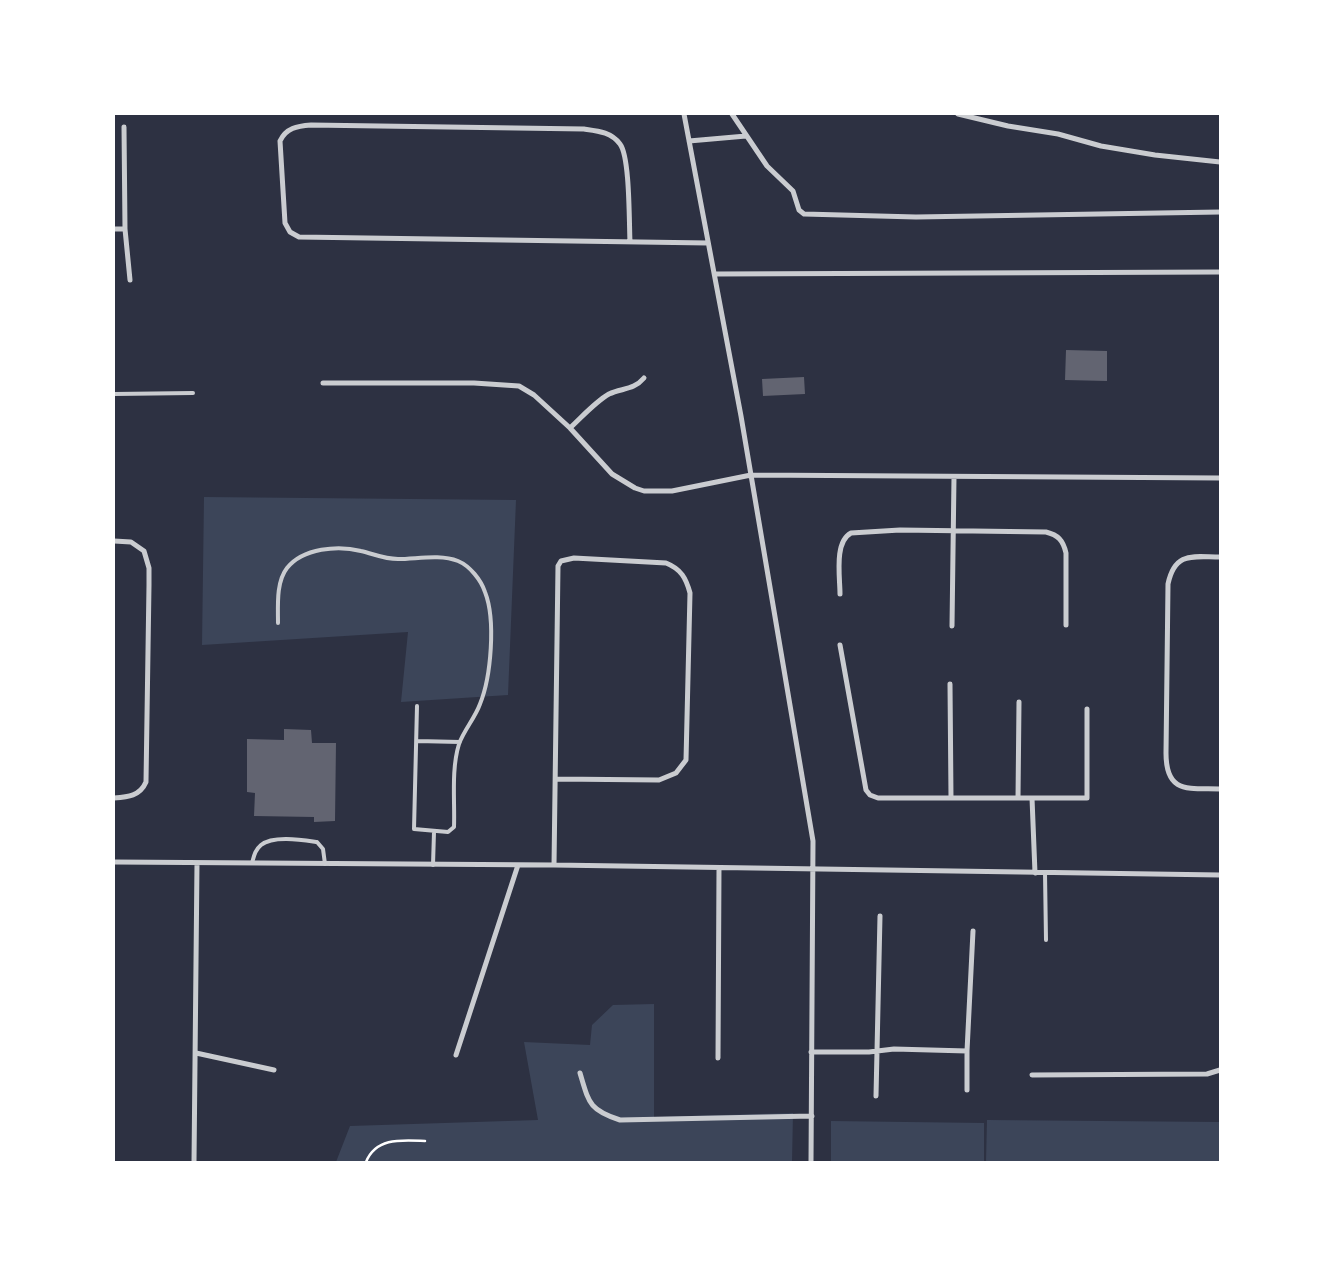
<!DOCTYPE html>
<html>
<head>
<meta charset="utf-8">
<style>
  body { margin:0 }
  #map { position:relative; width:1334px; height:1276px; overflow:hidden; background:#2d3142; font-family:Roboto,sans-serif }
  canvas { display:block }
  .frame { position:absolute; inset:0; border:115px solid #fff; pointer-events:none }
</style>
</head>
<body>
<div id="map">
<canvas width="1334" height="1276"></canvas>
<div class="frame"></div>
</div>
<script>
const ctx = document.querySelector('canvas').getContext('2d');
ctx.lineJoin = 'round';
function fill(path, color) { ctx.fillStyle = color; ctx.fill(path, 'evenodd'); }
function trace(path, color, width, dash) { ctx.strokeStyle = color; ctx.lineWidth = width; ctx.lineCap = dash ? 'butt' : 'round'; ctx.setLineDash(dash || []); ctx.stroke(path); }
const green = new Path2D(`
  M204,497L516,500L508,695L401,702L408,632L202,645Z
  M654,1004V1117L793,1113L792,1162H336L350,1126L538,1120L524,1042L590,1045L592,1025L613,1005Z
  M987,1120L1220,1122V1162H986Z
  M831,1121L984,1123V1162H831Z`);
const building = new Path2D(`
  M1066,350L1107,351V381L1065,380Z
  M804,377L805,394L763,396L762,379Z
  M284,729L311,730L312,743H336L335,821L314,822V817L254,816L255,793L247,792V739L284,740Z`);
const path = new Path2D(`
  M366,1162C376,1137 402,1140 425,1141`);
const service = new Path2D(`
  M114,394L193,393
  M278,623C278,606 276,582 287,568C303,548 338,545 361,551C374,554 384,559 398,559C417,559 440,554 458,561C470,566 481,580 485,592C496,620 491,677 480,704C475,718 464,730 459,744C451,770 455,801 454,827L448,832L414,829L417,706
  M417,741L460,742
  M252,863C254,856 255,850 261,845C273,835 303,840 317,842L323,849L325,864
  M433,865L434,832
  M1045,873L1046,940`);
const minor = new Path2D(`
  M684,114L741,416L813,841L811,1162
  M732,114L767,166L793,191L799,210L804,214L916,217L1220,212
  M958,114L1008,126L1058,134L1101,146L1155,155L1220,162
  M689,141L746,136
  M114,229H125L124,127
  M125,229L130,280
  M630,242C629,222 630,157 620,144C611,132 598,131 584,129L311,125C297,126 286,128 280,141L285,223L290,232L299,237L708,243
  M715,274L1220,272
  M323,383H474L519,386L534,395L570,428L612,474L635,488L644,491H672L751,475L1220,478
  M570,428C582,417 595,402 609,394C622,388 634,390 644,378
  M114,541L131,542L144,551L149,568V585L146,782C140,796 128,797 114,798
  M1220,557C1193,557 1175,551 1168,584L1166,753C1166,794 1188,788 1220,789
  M840,594C840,577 834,542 851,533L900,530L1046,532C1058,535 1063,540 1066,553V625
  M952,626L954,477
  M840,645L866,790L870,795L878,798H1087V709
  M950,684L951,798
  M1018,798L1019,702
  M1032,798L1035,873
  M114,862L554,865L1220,875
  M554,865L558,566L561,561L574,558L666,563C681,569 686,578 690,593L686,760L676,773L659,780L556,779
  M811,1052H869L894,1049L967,1051L973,931
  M196,1053L274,1070
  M456,1055L518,865
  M718,1058L719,868
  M580,1073C589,1103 589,1110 620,1120L812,1116
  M1032,1075L1207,1074L1220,1070
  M967,1090V1051
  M876,1096L880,916
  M194,1162L197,863`);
fill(green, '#3c4559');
fill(building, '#626471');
trace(path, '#fff', 2.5);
trace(service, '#caccd0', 4);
trace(minor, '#caccd0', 5);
</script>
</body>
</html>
